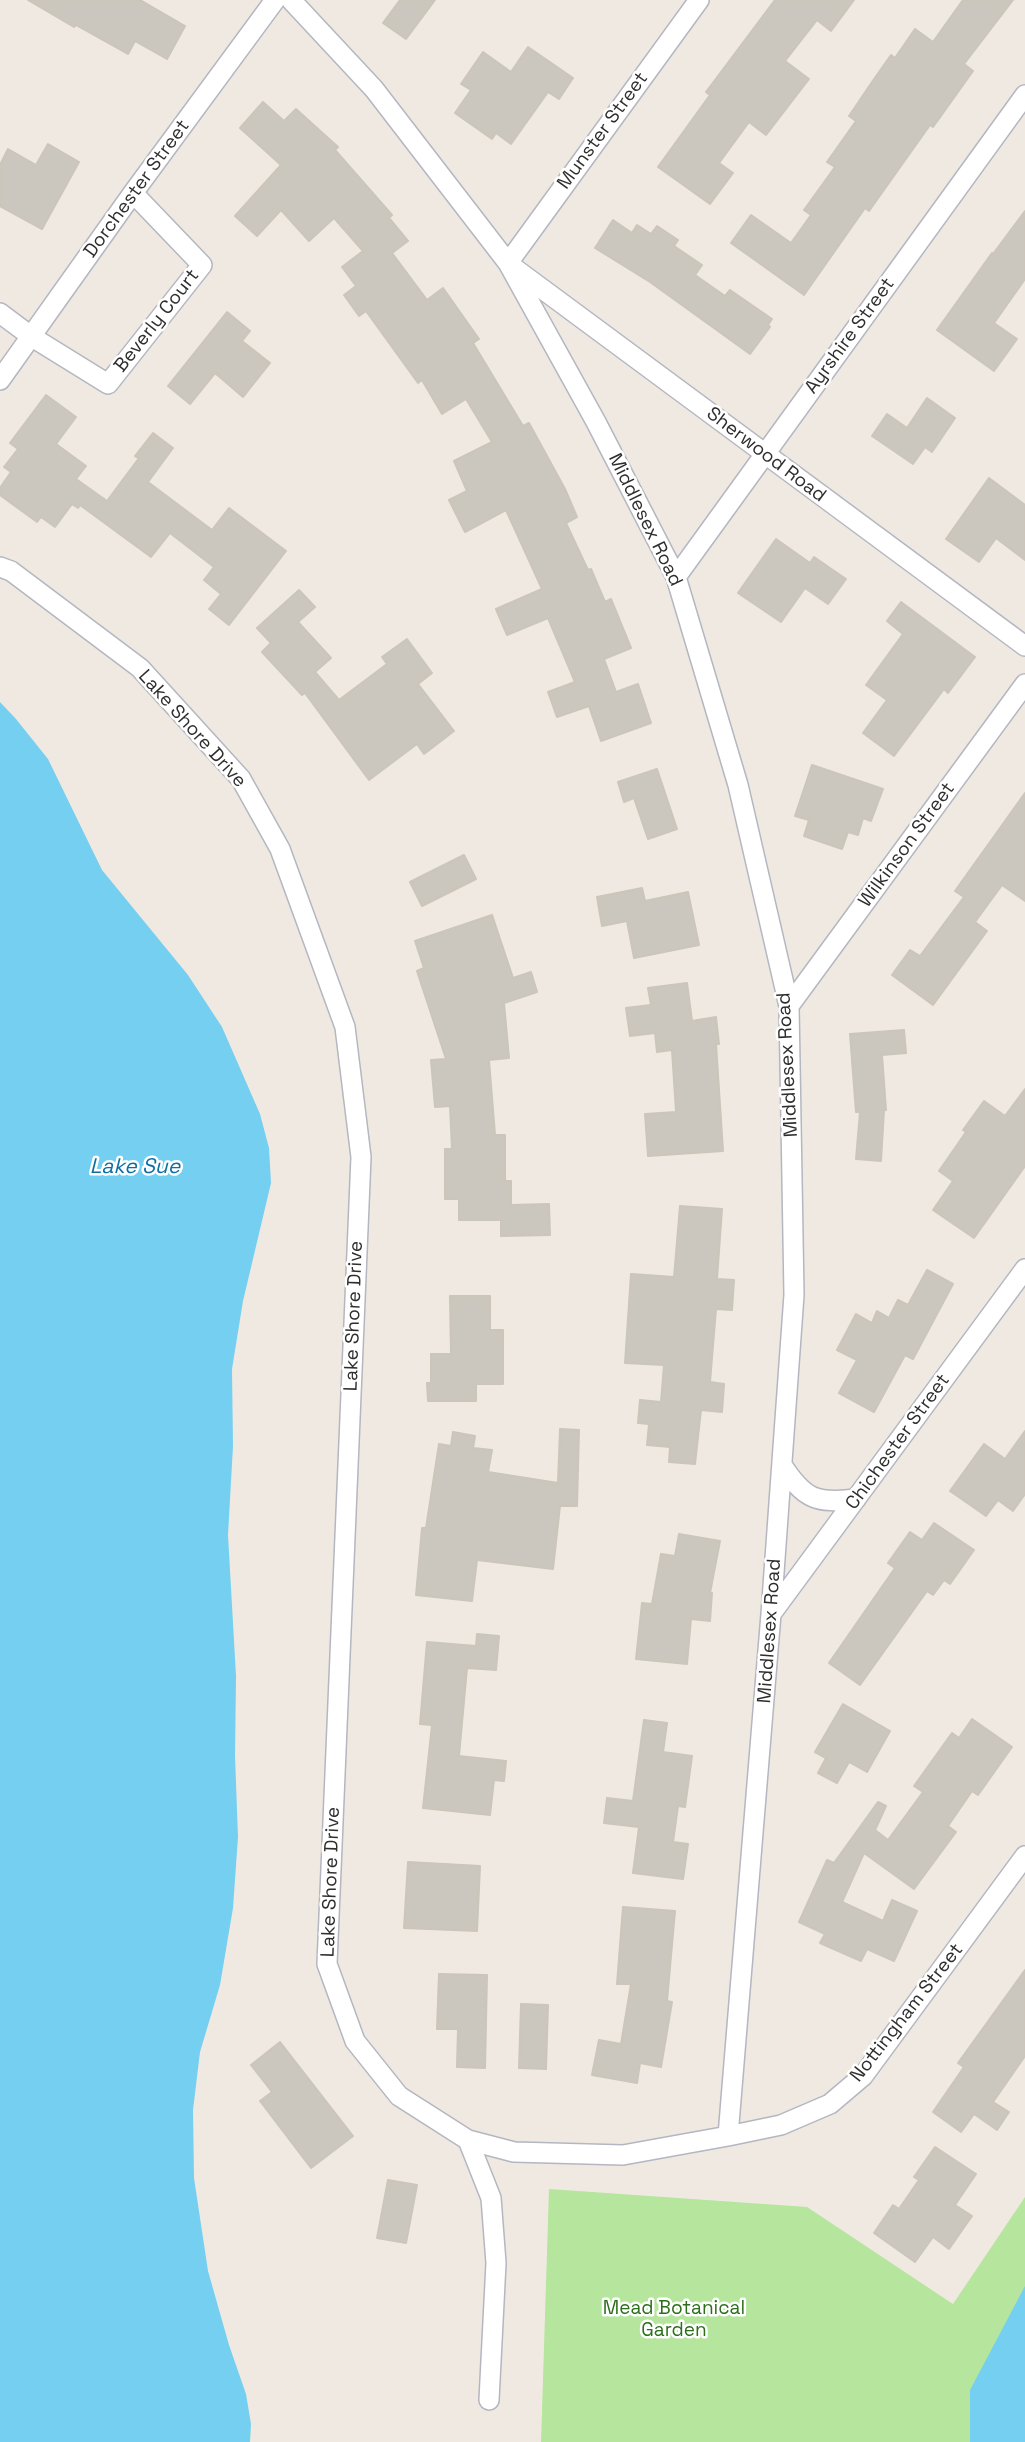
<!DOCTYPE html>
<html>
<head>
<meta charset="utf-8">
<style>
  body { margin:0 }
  canvas { display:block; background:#efe9e1 }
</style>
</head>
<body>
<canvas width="1025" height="2442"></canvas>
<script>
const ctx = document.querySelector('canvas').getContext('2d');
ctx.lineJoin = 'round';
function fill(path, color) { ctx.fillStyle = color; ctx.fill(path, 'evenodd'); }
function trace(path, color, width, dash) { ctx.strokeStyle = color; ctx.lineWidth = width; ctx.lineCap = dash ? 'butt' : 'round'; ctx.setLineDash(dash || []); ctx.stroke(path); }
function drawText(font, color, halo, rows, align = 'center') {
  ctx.font = font + ' "Space Grotesk",sans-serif'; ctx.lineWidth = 5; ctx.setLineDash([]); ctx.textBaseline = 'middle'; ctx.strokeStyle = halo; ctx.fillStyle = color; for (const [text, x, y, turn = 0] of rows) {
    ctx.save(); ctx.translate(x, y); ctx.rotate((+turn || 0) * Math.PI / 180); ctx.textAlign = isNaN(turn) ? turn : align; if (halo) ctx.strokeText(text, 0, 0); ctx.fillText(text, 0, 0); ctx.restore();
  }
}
const green = new Path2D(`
  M549,2189L807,2207L953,2304L1025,2197V2442H541Z`);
const water = new Path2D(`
  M0,702L16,719L48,759L102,870L188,975L222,1027L260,1114L269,1148L271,1183L243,1301L232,1369L233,1446L228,1535L236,1676L235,1756L238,1837L233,1908L220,1985L200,2052L193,2110L194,2178L208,2271L229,2345L246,2394L251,2424L250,2442H0Z
  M1025,2286V2442H970V2390Z`);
const building = new Path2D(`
  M28,0H140L185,26L167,59L135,41L128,54L76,25L74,27Z
  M400,0H435L406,39L383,23Z
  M775,0H854L831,31L817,20L785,61L809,79L766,135L749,122L719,163L733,173L710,204L658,167L710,95L706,92Z
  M963,0H1013L964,64L973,71L933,127L930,125L869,211L865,208L804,295L731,243L751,215L791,243L811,215L804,210L835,167L827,162L856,121L849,116L872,82L891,55L895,58L915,29L933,42Z
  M528,47L573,78L559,99L548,92L511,144L496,133L492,139L455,113L471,90L461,84L483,52L511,72Z
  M263,102L284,121L296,109L338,147L335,150L392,215L389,218L408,241L392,253L427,300L443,288L479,339L473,343L523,426L529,423L565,489L577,517L566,523L588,570L591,569L605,602L611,599L631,648L604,659L616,692L638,684L651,723L601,741L589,706L557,717L548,692L575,682L548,618L507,635L496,609L542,589L506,510L465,532L449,500L467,491L454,461L492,442L466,399L442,414L422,380L418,383L366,311L359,316L344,295L356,286L342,267L363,251L334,218L309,241L281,210L257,236L235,216L281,165L240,128Z
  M48,144L79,162L42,229L0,206V165L8,149L36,165Z
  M1025,211V279L994,323L1017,339L994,371L937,330L992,253L993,254Z
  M613,220L632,233L637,225L651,234L657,226L678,240L674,246L702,265L695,275L725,296L730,290L772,319L768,325L770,327L750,354L650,282L595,248Z
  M227,312L250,331L242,341L270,363L243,397L215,373L190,404L168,386Z
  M46,395L76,417L56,444L86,466L76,479L107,501L139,458L135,456L153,433L173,448L148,482L212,530L229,508L286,551L229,625L209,609L221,594L204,580L214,567L170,533L151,557L80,505L78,508L72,504L55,527L41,517L37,522L0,495V488L11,472L4,467L18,449L10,443Z
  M927,398L955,418L932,452L925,447L913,464L872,436L887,414L907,428Z
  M989,478L1025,505V560L996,538L979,562L946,539Z
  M776,539L810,563L814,557L846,579L828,604L805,588L781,622L738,593Z
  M299,590L315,607L298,622L331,658L315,672L339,700L387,664L382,657L407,639L432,673L418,684L454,731L424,754L417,744L369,780L305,693L302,695L262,652L271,643L257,628Z
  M901,602L975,657L948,693L944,689L894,756L863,733L887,700L866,685L903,634L887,621Z
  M812,765L883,789L871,821L863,818L858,835L848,832L842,849L804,836L809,820L795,816Z
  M657,769L677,829L648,839L634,798L624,802L618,782Z
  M1025,793V901L1002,885L975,922L987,931L933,1005L892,975L910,950L920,956L964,897L955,891Z
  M464,855L476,879L422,906L410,882Z
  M642,888L645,901L688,892L699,945L634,958L627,921L602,926L597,897Z
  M492,915L513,978L531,972L537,992L504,1003L509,1058L489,1060L495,1135H505V1181H511V1205L549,1204L550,1235L501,1236V1220H459V1199H445V1149H452L450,1106L435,1107L431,1060L446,1059L417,971L424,968L415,941Z
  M687,983L692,1021L716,1017L719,1044H716L723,1151L648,1156L645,1114L676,1112L672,1050L657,1052L655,1033L630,1036L626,1008L651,1005L648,988Z
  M904,1030L906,1053L882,1055L886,1110H884L881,1161L856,1159L860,1112H856L850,1034Z
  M1025,1089V1166L974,1238L933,1210L953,1181L939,1171L966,1132L963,1130L984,1101L1005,1116Z
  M680,1206L722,1209L717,1279L734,1280L732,1310L716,1309L710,1382L724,1384L722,1412L701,1410L695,1464L669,1462L670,1447L647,1445L649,1424L638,1423L640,1400L661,1402L664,1365L625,1363L631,1274L674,1277Z
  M927,1270L953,1284L913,1359L905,1355L874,1412L839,1393L857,1360L837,1350L856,1314L872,1323L877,1311L889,1318L898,1300L908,1305Z
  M450,1296H490V1330H503V1384H476V1401H428L427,1383H431V1354H451Z
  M560,1429L579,1430L577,1506H560L553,1569L477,1560L472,1601L416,1595L422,1528H426L439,1444L451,1446L453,1432L475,1436L473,1448L492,1450L488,1472L558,1483Z
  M1025,1431V1494L1013,1511L998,1500L986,1516L950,1491L984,1444L1005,1459Z
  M934,1523L974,1550L950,1584L944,1580L933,1595L927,1591L860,1685L829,1663L895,1568L888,1563L910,1532L922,1540Z
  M679,1534L720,1541L710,1593H712L710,1621L691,1619L687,1664L636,1659L642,1603L652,1604L661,1554L675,1556Z
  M477,1634L499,1636L496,1670L467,1668L459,1756L506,1761L504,1781L494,1780L490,1815L423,1808L432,1725L420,1724L427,1642L476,1646Z
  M843,1704L890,1731L867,1772L849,1762L837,1783L818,1773L826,1758L815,1752Z
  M972,1719L1012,1747L978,1795L972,1791L948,1826L956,1832L914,1889L864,1853L842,1902L883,1921L892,1900L917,1911L894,1961L867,1949L861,1961L820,1943L825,1934L799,1922L827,1860L834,1863L878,1802L886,1806L875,1830L888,1840L923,1792L914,1786L952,1733L959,1738Z
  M644,1720L667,1723L663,1752L692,1756L685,1807L678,1806L673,1842L688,1844L683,1879L633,1873L639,1827L604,1823L607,1798L633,1801Z
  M408,1862L480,1866L477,1931L404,1928Z
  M623,1907L675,1911L667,2001L672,2002L661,2067L640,2063L637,2083L592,2075L599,2040L621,2044L631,1984H617Z
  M1025,1970V2056L993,2102L1009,2112L997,2130L974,2114L961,2132L933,2112L964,2067L958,2063Z
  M439,1974L487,1975L485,2068L457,2067L458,2029H437Z
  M521,2004L548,2005L546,2069L519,2068Z
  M280,2042L353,2136L311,2168L260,2101L272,2092L251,2065Z
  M935,2147L976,2174L955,2205L972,2216L949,2249L933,2237L915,2262L874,2233L893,2205L899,2209L919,2180L914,2177Z
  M388,2180L417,2185L406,2243L377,2238Z`);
const street = new Path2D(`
  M291,0L374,89L508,263L596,422L676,577L738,785L789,1006L794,1295L771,1614L728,2136
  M508,263L699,0
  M514,268L1025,646
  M0,313L32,337L108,384L202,265L133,193
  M0,380L133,193L275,0
  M0,567L11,571L140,668L241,779L280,849L345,1027L361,1157L327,1964L355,2041L399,2096L468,2140L514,2152L623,2155L728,2136L781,2125L830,2104L863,2076L1025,1856
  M676,577L1025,95
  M789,1006L1025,684
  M782,1465C804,1499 816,1504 856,1499
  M771,1614L1025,1269
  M468,2140L491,2198L496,2263L489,2400`);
const streetNames = [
  ["Munster Street",603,131,-54],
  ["Dorchester Street",137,189,-54],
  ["Beverly Court",157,321,-52],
  ["Ayrshire Street",850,336,-54],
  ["Sherwood Road",766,455,37],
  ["Middlesex Road",645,520,64],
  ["Lake Shore Drive",192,729,48],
  ["Wilkinson Street",907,845,-54],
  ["Middlesex Road",788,1065,-93],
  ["Lake Shore Drive",354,1316,-88],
  ["Chichester Street",898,1442,-54],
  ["Middlesex Road",770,1631,-86],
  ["Lake Shore Drive",331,1882,-88],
  ["Nottingham Street",907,2013,-52]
];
const parkNames = [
  ["Mead Botanical",674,2309],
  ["Garden",674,2331]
];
const waterNames = [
  ["Lake Sue",135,1167]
];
fill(green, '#b6e59e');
fill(water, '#75cff0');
fill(building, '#cbc7bf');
trace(building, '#cbc5ba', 2);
trace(street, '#b4b7c1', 22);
trace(street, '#fff', 19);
drawText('19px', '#2e2e2e', '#fff', streetNames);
drawText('19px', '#2c6e1b', '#fff', parkNames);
drawText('italic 21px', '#0d6fa3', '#fff', waterNames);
</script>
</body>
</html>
